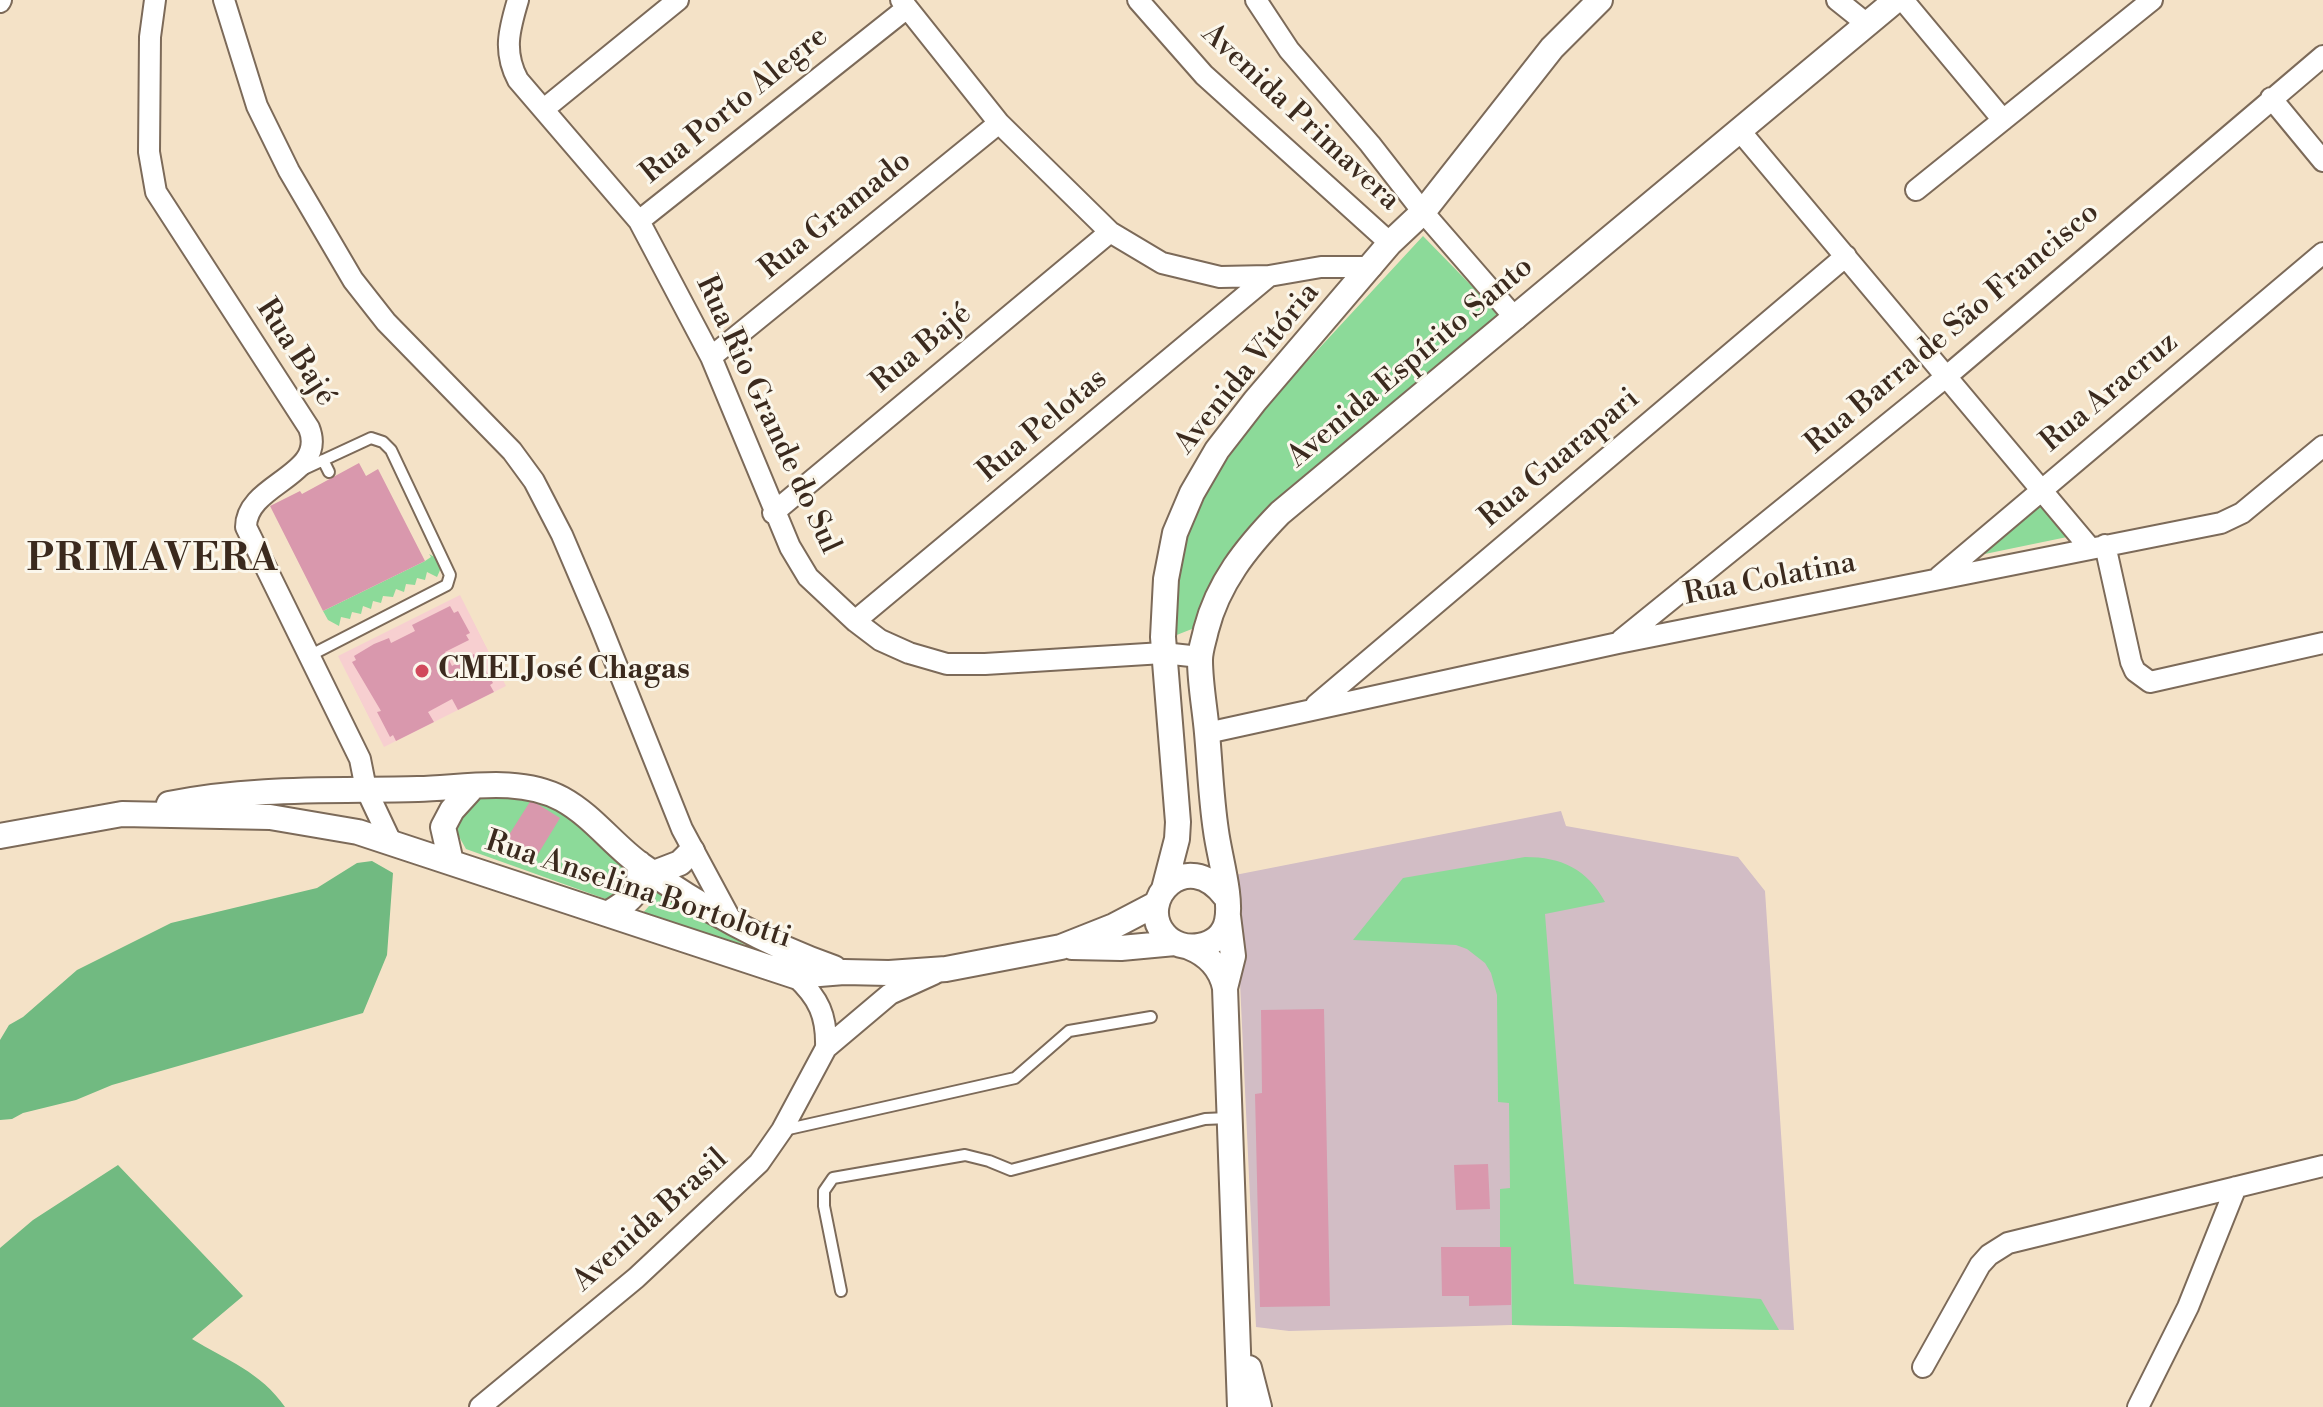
<!DOCTYPE html>
<html>
<head>
<meta charset="utf-8">
<style>
  body { margin:0 }
  canvas { display:block; background:#f4e2c7 }
</style>
</head>
<body>
<canvas width="2323" height="1407"></canvas>
<script>
const ctx = document.querySelector('canvas').getContext('2d');
ctx.lineJoin = 'round';
function fill(path, color) { ctx.fillStyle = color; ctx.fill(path, 'evenodd'); }
function trace(path, color, width, dash) { ctx.strokeStyle = color; ctx.lineWidth = width; ctx.lineCap = dash ? 'butt' : 'round'; ctx.setLineDash(dash || []); ctx.stroke(path); }
function drawText(font, color, halo, rows, align = 'center') {
  ctx.font = font + ' "Libre Bodoni",serif'; ctx.lineWidth = 6; ctx.setLineDash([]); ctx.textBaseline = 'middle'; ctx.strokeStyle = halo; ctx.fillStyle = color; for (const [text, x, y, turn = 0] of rows) {
    ctx.save(); ctx.translate(x, y); ctx.rotate((+turn || 0) * Math.PI / 180); ctx.textAlign = isNaN(turn) ? turn : align; if (halo) ctx.strokeText(text, 0, 0); ctx.fillText(text, 0, 0); ctx.restore();
  }
}
const built = new Path2D(`
  M460,595L506,686L384,747L338,656Z`);
const industrial = new Path2D(`
  M1561,811L1566,826L1738,857L1765,891L1794,1330L1512,1325L1289,1331L1256,1327L1235,875Z`);
const green = new Path2D(`
  M1423,236L1504,319L1290,487L1269,507L1221,563L1200,610L1197,627L1169,638L1185,533L1202,495L1263,409Z
  M2042,502L2072,536L1980,555Z
  M429,554L440,560L441,568L437,577L427,572L425,580L417,578L415,585L406,584L404,592L396,589L393,597L383,596L381,603L373,601L371,609L363,606L361,614L352,612L350,619L341,617L339,626L328,620L323,611L425,561L431,557Z
  M485,789L548,804L622,851L632,881L614,902L466,849L457,833L455,824Z
  M1525,857C1562,857 1587,869 1605,902L1545,914L1574,1284L1761,1299L1779,1330L1512,1325L1511,1248L1500,1247V1189L1510,1188L1509,1103L1498,1102L1497,995L1491,973L1485,963L1467,949L1456,945L1353,940L1403,878Z
  M658,888L774,964L642,914L649,906Z`);
const forest = new Path2D(`
  M372,861L393,873L387,955L363,1013L112,1085L76,1100L23,1113L12,1119L0,1120V1040L9,1025L23,1017L77,970L171,923L317,888L357,863Z
  M118,1165L243,1296L192,1339C226,1360 261,1372 285,1407H0V1248L33,1220Z`);
const building = new Path2D(`
  M359,463L366,476L378,469L425,561L323,611L270,506L300,491L302,494Z
  M450,606L454,613L458,611L470,633L466,635L469,640L445,652L452,666L474,654L479,663L481,661L493,683L490,685L494,692L458,710L452,699L428,712L434,722L396,741L393,735L390,737L377,712L381,711L352,662L356,660L354,656L374,644L389,638L391,643L415,631L412,625Z
  M531,800L560,818L532,864L502,846Z
  M1324,1009L1330,1306L1260,1307L1255,1094L1262,1093L1261,1010Z
  M1488,1164L1490,1209L1456,1210L1454,1165Z
  M1441,1247H1511V1305L1469,1306V1296H1442Z`);
const service = new Path2D(`
  M323,460L329,472
  M302,470L371,438L383,442L391,450L450,575L447,585L309,656
  M784,1130L1015,1078L1069,1031L1151,1017
  M841,1291L824,1206V1191L833,1178L965,1155L989,1161L1011,1170L1205,1119L1228,1118`);
const minor = new Path2D(`
  M155,0L150,37L149,152L156,192L309,428C328,476 246,483 246,527L360,759L366,789L392,844
  M224,0L257,106L289,171L353,280L386,322L512,451L534,481L562,535L600,624L682,829L731,920
  M518,0C509,30 503,52 518,80L639,221L711,357L790,547L808,577L855,621L880,640L909,653L947,664H985L1163,653L1200,657
  M901,0L999,123L1110,232L1162,263L1220,277L1269,276L1321,267H1372
  M1138,0L1204,75L1390,243
  M1256,0L1289,50L1370,144L1423,212L1516,319
  M1837,0L1867,24
  M1903,0L2003,120
  M0,2L1,0
  M2271,98L2323,161
  M544,109L678,0
  M1740,131L2090,548
  M1916,190L2152,0
  M639,221L907,8
  M711,357L999,123
  M773,513L1110,232
  M2105,545L2131,662L2135,671L2150,682L2323,643
  M1939,577L2323,253
  M855,621L1269,276
  M1621,640L1947,376L2323,56
  M1316,705L1846,256
  M1207,733L1618,643L2221,523L2242,513L2323,446
  M795,976C819,998 827,1016 826,1048
  M1923,1367L1980,1265L1989,1255L2008,1243L2323,1166
  M480,1407L636,1278L759,1163L782,1130L826,1048L890,994L934,974
  M2138,1407L2188,1307L2236,1187`);
const tertiary = new Path2D(`
  M169,804C250,787 335,791 418,789C464,788 519,776 562,799C593,816 613,845 641,865C698,906 768,945 834,968
  M0,836L122,814L270,817L358,832L795,976L844,972L889,973L946,969L1061,947L1114,926L1156,904
  M451,862L443,827L452,810L473,787
  M654,873L680,863L692,851
  M1164,889L1177,839L1178,822L1163,637L1166,579L1175,533L1192,493L1217,450L1255,401L1390,243L1423,212L1552,48L1600,0
  M1225,896C1187,846 1136,900 1164,934C1181,955 1221,949 1227,921C1232,897 1219,855 1216,831C1211,798 1210,766 1207,733C1205,709 1200,684 1200,660C1200,650 1204,640 1206,630C1218,583 1246,548 1280,513C1486,343 1690,170 1896,0
  M609,913C632,899 642,893 639,863
  M1072,947L1121,948L1175,943
  M1189,947C1209,955 1221,968 1225,988L1240,1407
  M1225,988L1233,956L1228,916
  M1249,1368L1259,1407`);
const markers = [
  [422,671,8,"#d1495b"]
];
const streetNames = [
  ["Rua Porto Alegre",735,106,-39],
  ["Avenida Primavera",1300,118,43],
  ["Rua Gramado",836,216,-39],
  ["Rua Barra de São Francisco",1953,329,-40],
  ["Rua Bajé",922,349,-40],
  ["Rua Bajé",295,353,57],
  ["Avenida Espírito Santo",1411,363,-40],
  ["Avenida Vitória",1248,369,-51],
  ["Rua Aracruz",2110,393,-40],
  ["Rua Rio Grande do Sul",767,415,65],
  ["Rua Pelotas",1043,426,-40],
  ["Rua Guarapari",1560,459,-40],
  ["Rua Colatina",1770,580,-11],
  ["Rua Anselina Bortolotti",638,891,18],
  ["Avenida Brasil",651,1221,-42]
];
const poiNames = [
  ["CMEI José Chagas",438,671]
];
const districtNames = [
  ["PRIMAVERA",153,561]
];
fill(built, '#f7cfd0');
fill(industrial, '#d2bdc5');
fill(green, '#8cda99');
fill(forest, '#71ba81');
fill(building, '#d998ad');
trace(service, '#7c6a59', 14);
trace(minor, '#7c6a59', 24);
trace(tertiary, '#7c6a59', 28);
trace(service, '#fff', 10);
trace(minor, '#fff', 20);
trace(tertiary, '#fff', 24);
for (const [x, y, r, color] of markers) { const dot = new Path2D(); dot.arc(x, y, r, 0, 2 * Math.PI); ctx.fillStyle = color; ctx.fill(dot); trace(dot, '#fbf7ec', 3); }
drawText('30px', '#3b2a1e', '#fbf7ec', streetNames);
drawText('bold 30px', '#3b2a1e', '#fbf7ec', poiNames, 'left');
ctx.letterSpacing = '2px';
drawText('bold 38px', '#3b2a1e', '#fbf7ec', districtNames);
ctx.letterSpacing = '0px';
</script>
</body>
</html>
